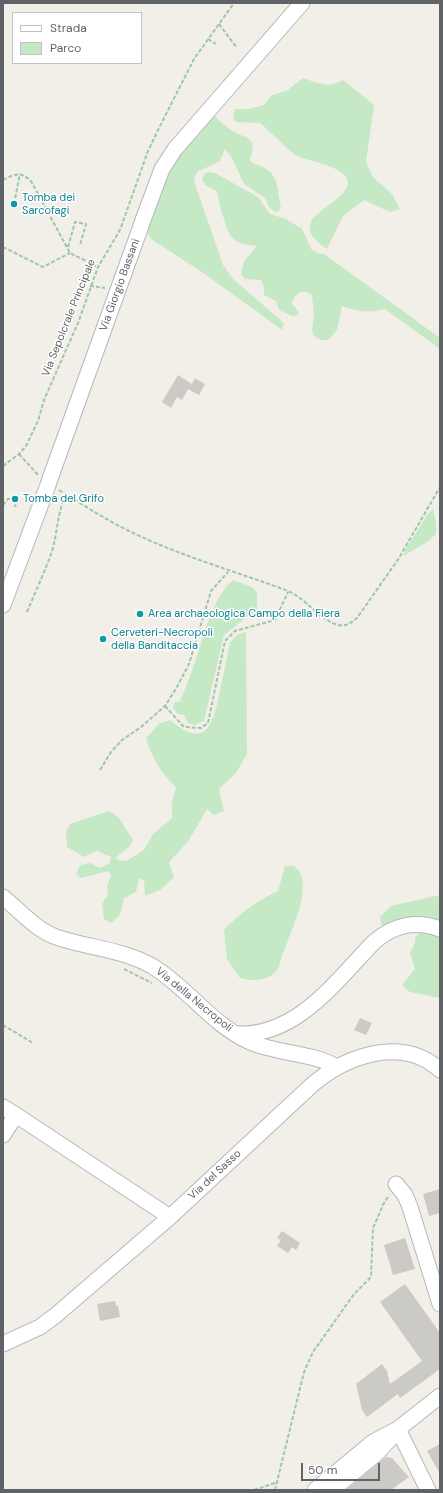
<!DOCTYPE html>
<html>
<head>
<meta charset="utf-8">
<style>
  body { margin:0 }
  #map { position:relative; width:443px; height:1493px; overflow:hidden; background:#f1efe8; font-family:"DM Sans",sans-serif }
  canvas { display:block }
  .frame { position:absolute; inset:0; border:4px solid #5f6368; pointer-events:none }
  .legend { position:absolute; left:12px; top:12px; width:130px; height:52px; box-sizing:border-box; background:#fff; border:1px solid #bfc1c3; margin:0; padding:5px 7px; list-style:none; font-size:12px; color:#5f6368 }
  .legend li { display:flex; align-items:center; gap:8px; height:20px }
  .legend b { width:20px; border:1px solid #bfc1c3 }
  .scale { position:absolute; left:301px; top:1463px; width:79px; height:18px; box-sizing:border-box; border:2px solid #5f6368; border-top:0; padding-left:5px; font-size:12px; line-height:14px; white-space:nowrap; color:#5f6368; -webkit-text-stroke:3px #fff; paint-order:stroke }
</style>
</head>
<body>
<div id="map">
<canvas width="443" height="1493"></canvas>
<div class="frame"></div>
<ul class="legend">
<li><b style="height:5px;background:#fff"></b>Strada</li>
<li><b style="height:11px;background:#c5e8c5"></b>Parco</li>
</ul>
<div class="scale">50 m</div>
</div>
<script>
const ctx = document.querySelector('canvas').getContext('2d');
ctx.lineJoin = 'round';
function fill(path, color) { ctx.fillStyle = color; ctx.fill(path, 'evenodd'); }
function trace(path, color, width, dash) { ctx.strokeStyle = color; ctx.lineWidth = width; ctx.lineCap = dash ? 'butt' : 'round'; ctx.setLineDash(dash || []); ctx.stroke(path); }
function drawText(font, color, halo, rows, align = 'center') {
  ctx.font = font + ' "DM Sans",sans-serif'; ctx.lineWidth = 3; ctx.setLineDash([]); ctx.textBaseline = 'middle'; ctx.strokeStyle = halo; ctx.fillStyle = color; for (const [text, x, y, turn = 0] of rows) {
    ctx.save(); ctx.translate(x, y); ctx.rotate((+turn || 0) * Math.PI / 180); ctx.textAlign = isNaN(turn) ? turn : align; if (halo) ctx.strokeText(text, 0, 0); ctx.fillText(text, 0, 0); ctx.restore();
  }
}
const green = new Path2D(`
  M303,78C317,83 330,89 343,80L374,105L366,162L372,176L392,194L400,209L390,212L364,200L343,216L327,249C279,216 346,207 348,183C349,168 311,161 300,157C291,154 269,130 260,123L236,122L233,118L235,109H249L264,105L271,96L288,90Z
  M212,113C218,119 224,126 231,130C244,139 259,135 250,159L252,163C280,171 276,183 281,209L276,213L269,207L265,198L244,184L231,156L225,149L220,161L197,172L194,181L223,265L233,279L284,323L282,330L202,272L151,239L148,234L155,203L168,167Z
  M209,172L215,173L258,197L270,214L286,219L302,229L311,249L317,253L324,254L440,338V349L385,309C370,313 356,312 342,306L337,330L328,340H321L314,336L312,331L314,314L312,295C302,287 294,294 292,304L298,311V315L292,316L279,310L276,301L264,295V288L261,280L245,279L241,274L244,261L257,246C235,244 230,240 224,219C221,210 218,201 217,191L205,185L202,179L204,174Z
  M433,509L436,523V534L427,542L403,556L405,550L428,514Z
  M233,580L252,587L257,592V609L224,635L204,721L194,725L188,723L184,715L177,714L173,707L175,702H179C197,671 207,600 233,580Z
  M246,632L247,754L236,773L219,789L224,811L214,815L207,809L189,840L169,862L174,877L160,890L145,896L144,880L139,878L136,892L124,898L120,915L111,923L104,919L102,903L108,895L107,887L111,875L108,871L81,878L76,874L80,865L90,863L99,868L109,864L111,857L97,851L84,857L67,847L66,832L70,824L109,811L119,818L133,840L129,847L115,858L122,861L128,860L144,850L153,834L172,818V803L176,787C161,774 152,757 146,738L159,724L170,720C207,751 213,724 220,691C223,675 227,659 230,642L239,634Z
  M285,866H294C298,870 301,872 302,878C306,902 291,931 283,953C281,958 280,966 277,970C268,982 252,981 240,978L227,959L224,930C242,912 255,902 278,891Z
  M440,895V923L403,920L382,926L380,917L391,906Z
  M421,931L440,937V998L410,992L402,985L415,969L410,953L415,943V938Z`);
const building = new Path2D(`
  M178,375L192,384L195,378L205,384L199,395L188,389L182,400L177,397L171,408L162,402Z
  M360,1018L372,1023L366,1035L354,1030Z
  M440,1189V1213L429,1216L423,1194Z
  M282,1231L300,1243L296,1250L292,1247L288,1253L277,1246L281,1240L277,1238Z
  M405,1238L415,1269L393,1275L384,1245Z
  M405,1284L440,1333V1369L400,1398L398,1394L367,1417L362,1410L356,1384L382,1364L387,1371L390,1384L422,1361L380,1302Z
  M115,1301L116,1306H118L120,1317L100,1321L97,1304Z
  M440,1444V1474L427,1451Z
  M386,1457L392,1458L409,1477L391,1490H346Z`);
const path = new Path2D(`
  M219,24L237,48
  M208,39L216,44
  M3,180C14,174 21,171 31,181L70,253L98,267
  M14,204L20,174
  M3,247L43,267L70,253
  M68,247L75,222L86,224L80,245
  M90,286L105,288
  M19,454L39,476
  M3,466L19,454L26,446L38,421L44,400L78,323L98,267L120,230L148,151L158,130L194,59L234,3
  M59,490C82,504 104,519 129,531C180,556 235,571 288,591C307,599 318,619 338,625C345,627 351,623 357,618L399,558L440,487
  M3,505L8,499H12L16,507
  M27,612C35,592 45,572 52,551C58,531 57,513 66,494
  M165,706L184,727L201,728L208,723L225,641L235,631L275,620L288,592
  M100,770L111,752L122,740L141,727L165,706L177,687L189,664L211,591L228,572
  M124,969L152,983
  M3,1025L33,1043
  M254,1490L278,1482
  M275,1490L304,1372L313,1352L354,1294L371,1277L373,1228L383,1205L389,1195`);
const minor = new Path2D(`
  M143,220L162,169L175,149L302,3
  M51,476L141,226
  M3,605L48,485
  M3,897C19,910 36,930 56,937C88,948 122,949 152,966C187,987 212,1025 250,1042C278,1054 310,1052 337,1067
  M236,1034C297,1037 336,981 374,942C393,925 416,920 440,929
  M3,1107L16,1115
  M3,1135L16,1115L170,1217
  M396,1184L405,1195L410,1207L440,1304
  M3,1344L40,1327L56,1315L170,1217L313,1084C348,1055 402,1036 440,1070
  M398,1429L428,1490
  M315,1490L373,1442L398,1429L440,1396
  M332,1490L375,1455L392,1437`);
const minorBridge = new Path2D(`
  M141,226L143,220
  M48,485L51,476`);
const markers = [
  [14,204,4,"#0f9aa8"],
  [15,499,4,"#0f9aa8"],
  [140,614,4,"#0f9aa8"],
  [103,639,4,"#0f9aa8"]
];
const cultureNames = [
  ["Tomba dei",22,198],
  ["Sarcofagi",22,211],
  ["Tomba del Grifo",23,499],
  ["Area archaeologica Campo della Fiera",148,614],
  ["Cerveteri-Necropoli",111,633],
  ["della Banditaccia",111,646]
];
const streetNames = [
  ["Via Giorgio Bassani",120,285,-70],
  ["Via Sepolcrale Principale",69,318,-68],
  ["Via della Necropoli",194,1000,39],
  ["Via del Sasso",215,1175,-43]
];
fill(green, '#c5e8c5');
fill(building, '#cccac5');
trace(minor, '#b5b8bc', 17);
trace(path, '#9cc7a9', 2, [4, 2]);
trace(minor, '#fff', 15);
trace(minorBridge, '#b5b8bc', 17, []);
trace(minorBridge, '#fff', 15);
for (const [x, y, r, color] of markers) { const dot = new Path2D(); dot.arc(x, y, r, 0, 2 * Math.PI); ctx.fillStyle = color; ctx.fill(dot); trace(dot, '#fff', 1.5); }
drawText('11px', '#0d838f', '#fff', cultureNames, 'left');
drawText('11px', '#5f6368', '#fff', streetNames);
</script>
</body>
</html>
